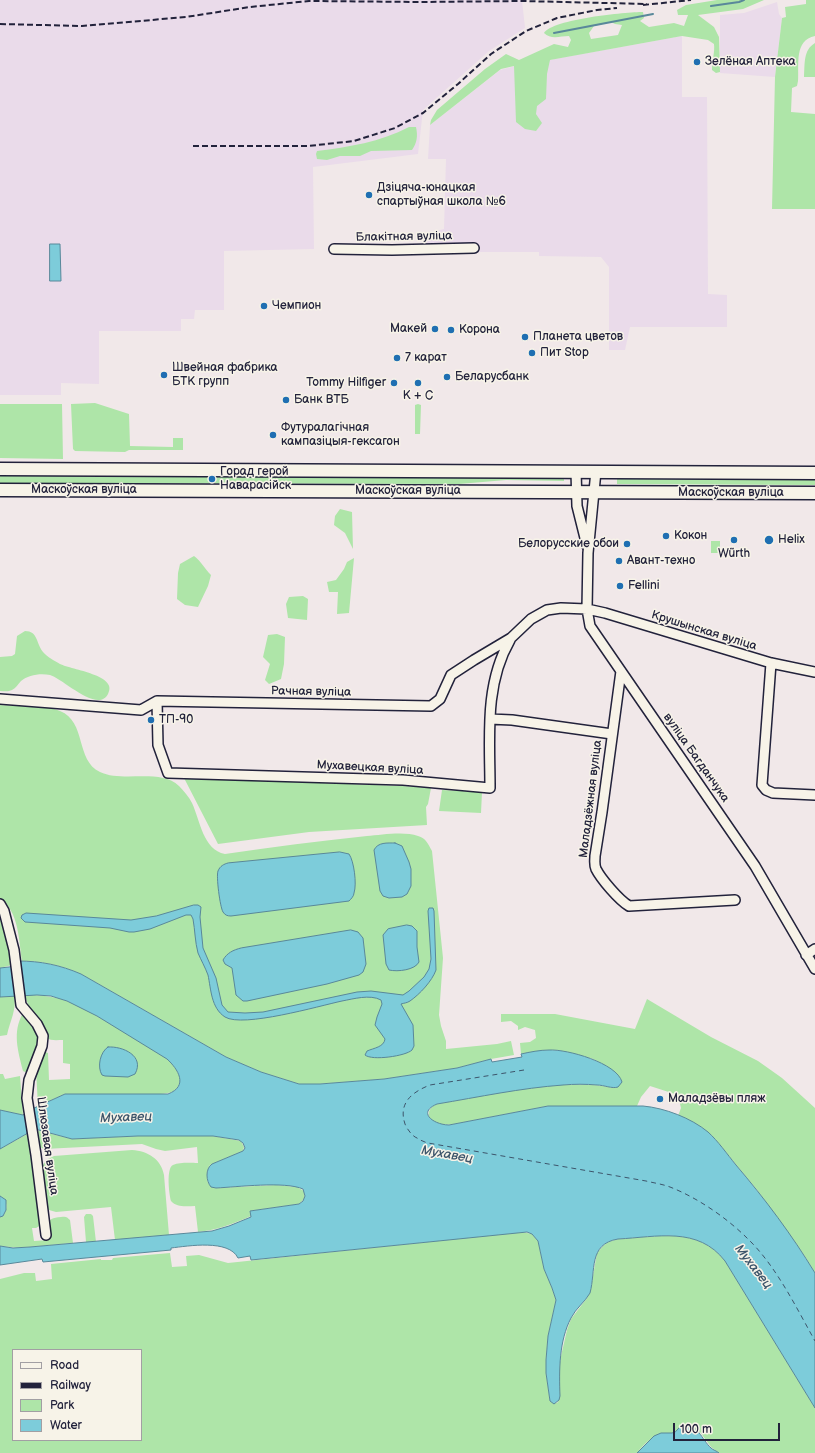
<!DOCTYPE html>
<html>
<head>
<meta charset="utf-8">
<style>
  body { margin:0 }
  #map { position:relative; width:815px; height:1453px; overflow:hidden; background:#f1e8e9; font-family:"Balsamiq Sans",sans-serif }
  canvas { display:block }
  .legend { position:absolute; left:12px; top:1349px; width:130px; height:92px; box-sizing:border-box; background:#f7f3e8; border:1px solid #a29fa3; margin:0; padding:5px 7px; list-style:none; font-size:12px; color:#22223b }
  .legend li { display:flex; align-items:center; gap:8px; height:20px }
  .legend b { width:20px; border:1px solid #a29fa3 }
  .scale { position:absolute; left:673px; top:1423px; width:107px; height:18px; box-sizing:border-box; border:2px solid #22223b; border-top:0; padding-left:5px; font-size:12px; line-height:14px; white-space:nowrap; color:#22223b; -webkit-text-stroke:3px #f7f3e8; paint-order:stroke }
</style>
</head>
<body>
<div id="map">
<canvas width="815" height="1453"></canvas>
<ul class="legend">
<li><b style="height:5px;background:#f7f3e8"></b>Road</li>
<li><b style="height:5px;background:#22223b"></b>Railway</li>
<li><b style="height:11px;background:#aee5a8"></b>Park</li>
<li><b style="height:11px;background:#7dccda"></b>Water</li>
</ul>
<div class="scale">100 m</div>
</div>
<script>
const ctx = document.querySelector('canvas').getContext('2d');
ctx.lineJoin = 'round';
function fill(path, color) { ctx.fillStyle = color; ctx.fill(path, 'evenodd'); }
function trace(path, color, width, dash) { ctx.strokeStyle = color; ctx.lineWidth = width; ctx.lineCap = dash ? 'butt' : 'round'; ctx.setLineDash(dash || []); ctx.stroke(path); }
function drawText(font, color, halo, rows, align = 'center') {
  ctx.font = font + ' "Balsamiq Sans",sans-serif'; ctx.lineWidth = 3; ctx.setLineDash([]); ctx.textBaseline = 'middle'; ctx.strokeStyle = halo; ctx.fillStyle = color; for (const [text, x, y, turn = 0] of rows) {
    ctx.save(); ctx.translate(x, y); ctx.rotate((+turn || 0) * Math.PI / 180); ctx.textAlign = isNaN(turn) ? turn : align; if (halo) ctx.strokeText(text, 0, 0); ctx.fillText(text, 0, 0); ctx.restore();
  }
}
const built = new Path2D(`
  M0,0H522L525,28L489,51L423,110L418,154L313,167L314,249L224,251V310H195L194,319H181V331H99V384L61,383V395H0Z
  M777,2L779,14L782,18L775,77L720,73V15L744,13Z
  M682,36V97H707L708,294L727,295V327H630L625,350H609V267L601,257L539,256V252H474L423,246L424,234L444,229L446,159H428L430,125L500,70L515,66Z`);
const green = new Path2D(`
  M717,0H764L743,9L698,15L714,27L719,37L720,72L716,73L712,70C712,61 715,52 714,44L708,40L682,36L550,60L547,74L546,99L537,106L536,114L542,123L536,131L525,129L516,122L514,66L501,69L430,125L431,120L437,110L485,69L506,54L519,60L554,44L568,47L571,40L569,36C560,36 551,40 544,33C553,19 626,12 643,12L644,18L640,21L649,27L674,23L684,26L688,15H678L677,10L686,5ZM611,22L615,24L622,25L618,35L591,39L589,33L594,26Z
  M806,0H815V36C794,40 799,65 798,81L797,86L792,88L791,112L815,114V209H772L775,77L782,18L786,17L785,7L806,4Z
  M815,43V77H804C805,64 803,50 815,43Z
  M409,127H416C418,136 417,143 412,150L371,151L360,156H340L327,160L317,159L316,154L317,151C349,147 380,142 409,127Z
  M95,403L129,414L130,446L173,447V438H183V450H129L125,452L75,451L73,449L71,404Z
  M0,404H62L63,459L0,458Z
  M418,404L421,405L420,434H415V405Z
  M0,476H170L564,478V481L506,480L459,484L0,483Z
  M617,479L815,480V485L617,484Z
  M340,509L352,512L353,549L345,533L334,525L335,516Z
  M711,541H720V553H711Z
  M194,556C201,561 205,569 211,575L208,586L198,607L185,605L177,599L178,573L180,564Z
  M354,558L349,613L337,614L338,592H329L327,582L336,580L344,569L347,562Z
  M303,596L308,599L307,620L288,618L286,604L289,597Z
  M25,631C38,631 36,643 43,652C47,657 55,661 60,664C72,670 119,675 108,694C98,714 62,678 50,675C40,673 28,675 21,681C18,684 16,688 12,690C8,692 4,691 0,691V657L12,656L15,654L17,636Z
  M277,634L285,637L284,664L281,679L269,684L265,680L270,664L263,657L268,635Z
  M0,705C15,706 47,705 60,711C87,722 75,760 100,772C123,783 160,768 179,786C184,791 189,797 192,803C200,820 203,850 225,854C272,847 319,841 367,836C381,835 404,831 418,836C426,838 428,844 432,851L443,958L439,1015L441,1026L446,1041V1049L497,1044L511,1041L514,1055L491,1059L457,1068L384,1079L320,1084H299L261,1072L226,1057L81,974C62,966 43,961 22,961C19,942 19,910 0,899Z
  M184,778L402,786L431,788L428,804L426,807L427,825L309,832L218,844Z
  M442,790L482,792L481,813L439,811Z
  M0,909L4,918L12,965L0,968V921L1,917Z
  M25,995C40,995 53,996 67,1001C90,1010 110,1024 131,1036C145,1045 163,1053 174,1066C178,1071 182,1079 179,1085C176,1093 168,1093 161,1094H65L38,1106L36,1070L43,1051L48,1053L49,1080L70,1079V1064L63,1063V1040C58,1040 50,1041 47,1038C40,1033 27,1004 25,995Z
  M14,996C17,1009 10,1021 7,1035L0,1036V997Z
  M647,999L711,1037L758,1061L782,1078L815,1108V1273L806,1258L757,1190L714,1138L702,1128L678,1116L681,1108L678,1095L650,1086L641,1097L637,1106H548L454,1124C448,1125 442,1125 437,1123C425,1119 427,1108 437,1104C491,1095 562,1077 615,1088L602,1064L593,1059L557,1050H548L521,1054L520,1043L530,1042L536,1038L535,1030L525,1027L518,1030V1026L511,1021L501,1022V1014H555L635,1029Z
  M23,1013L26,1015L40,1038L28,1072H25L23,1071C18,1051 12,1032 23,1013Z
  M0,1074H3L5,1079L20,1076L23,1115L0,1110Z
  M36,1130L72,1139L138,1136H213L241,1141L244,1147L243,1151L210,1165L207,1172L208,1183L216,1188L276,1185L297,1187L304,1191L305,1198L299,1204L250,1211L251,1216C233,1224 217,1230 198,1232L195,1206C187,1206 177,1208 171,1201C169,1194 166,1168 173,1165C180,1162 191,1163 198,1163L197,1147L165,1151L156,1149L142,1144L44,1149L38,1146Z
  M29,1133L41,1225L36,1228H32L34,1241L49,1240C47,1226 44,1218 61,1217C66,1216 67,1217 70,1220L73,1243L20,1248L0,1246V1217L3,1216C8,1209 8,1200 0,1196V1149Z
  M132,1150C148,1151 161,1159 164,1175L169,1235L115,1240L111,1207L56,1212L49,1210L46,1207L42,1167L46,1160L54,1156Z
  M86,1214H91L93,1216L96,1242H86L84,1217Z
  M522,1232L532,1234L538,1241L544,1269L552,1288L556,1300L548,1336L546,1360V1373L550,1401L557,1403L559,1400V1368L561,1356L567,1330L571,1319L587,1298L591,1287L597,1253L603,1246L608,1242L618,1239C657,1237 698,1226 725,1261L815,1408V1453H719L711,1447L700,1432L685,1425C680,1426 679,1430 675,1432C671,1434 669,1433 665,1433C654,1434 644,1444 637,1453H0V1279L24,1273H35L36,1281L52,1279L51,1264L101,1259V1260H112L113,1258L170,1253L172,1267L187,1266L186,1256L199,1255L228,1263ZM13,1350H141V1440H13Z`);
const water = new Path2D(`
  M50,244H60L61,281H50Z
  M395,843L402,846L409,862L411,869V886L407,894L402,897L389,898L383,896L380,891L374,850C378,842 387,843 395,843Z
  M340,852L349,854C354,861 357,884 354,893C354,896 351,899 349,901L231,916C227,916 225,915 223,912C220,907 216,876 218,871C220,866 224,864 228,863Z
  M194,905H198L201,907L200,917L203,948L216,978L222,1005L228,1012L245,1013L263,1012L357,992L371,991L403,995L409,991L424,977L429,969L431,959L428,911L429,908H433L434,911L436,970C432,981 420,994 410,1001C407,1003 404,1003 401,1004L413,1025L414,1046L412,1050C406,1056 372,1061 365,1055L367,1051C374,1048 384,1047 385,1039L375,1025L377,1017L382,1004L381,1000C370,994 353,999 342,1001C319,1006 243,1028 225,1017C211,1008 211,989 208,975C205,967 201,960 198,953C195,942 195,930 193,919L191,915H186L150,929L134,932H129L110,928L25,922L21,918L22,915L26,913L131,920L156,916Z
  M407,925L412,926L417,931V947L419,962C415,970 398,972 389,970L386,964L383,935L388,929Z
  M351,930L358,932L363,938L366,964L363,972L359,975L327,984L247,1001H243L236,995L232,968L225,964L223,960C227,953 233,950 241,948Z
  M18,961C41,961 60,965 81,974L226,1057L261,1072L299,1084H320L384,1079L457,1068L491,1059L492,1062L522,1057L521,1054C530,1052 540,1050 549,1050C567,1049 617,1063 622,1082L618,1087C612,1089 604,1085 597,1085C586,1084 574,1084 563,1085C521,1088 479,1097 437,1104C416,1113 435,1125 449,1125L548,1106H643C665,1108 691,1118 708,1132C718,1141 727,1154 736,1165C765,1199 792,1235 815,1273V1408L725,1261C698,1226 657,1237 618,1239C588,1244 596,1271 590,1293C585,1302 576,1308 571,1318C559,1341 559,1370 560,1396L559,1400L554,1404L550,1401L546,1373V1360L548,1336L556,1300L552,1288L544,1269L538,1241L532,1234L527,1232L251,1260L250,1256L238,1258C229,1239 188,1246 171,1248V1250L43,1262L42,1259L0,1265V1246L13,1248L30,1247L212,1231L229,1226L251,1217L250,1211L299,1204L303,1201L305,1196L303,1189C285,1181 237,1187 216,1188L211,1187C206,1181 205,1169 212,1164L243,1151L245,1148L243,1143L239,1140L213,1136H138L72,1139L35,1129L0,1149V1110L23,1115L32,1109L65,1094H168C189,1086 178,1069 167,1059L97,1016L67,1001L51,996L37,995L0,997V968L9,967Z
  M108,1047C123,1046 145,1056 135,1074L128,1077L105,1076L102,1075C97,1067 100,1052 108,1047Z
  M0,1196L6,1200V1210L3,1216L0,1217Z
  M682,1425C697,1422 702,1440 711,1448C713,1450 717,1451 719,1453H637L654,1436L661,1433H672L675,1432Z`);
const stream = new Path2D(`
  M711,6L739,2L744,0
  M554,33L653,14`);
const ferry = new Path2D(`
  M524,1070L430,1085C412,1092 398,1103 405,1124C407,1129 412,1136 417,1138C420,1140 424,1142 428,1143L646,1181C654,1183 662,1184 670,1187C698,1198 727,1218 748,1239C776,1266 796,1307 815,1341`);
const minor = new Path2D(`
  M334,249L392,250L474,248
  M576,471L577,506L587,546
  M596,471L588,553L587,609L590,626L755,866L815,969
  M771,663L762,785L766,790L773,793L815,795
  M621,671L602,812L595,856C595,861 594,864 596,869C601,879 619,900 629,906L735,900
  M0,699L141,710L157,701L431,706L440,699L451,675L474,660L511,638L531,619L547,610L561,608L587,609L605,613L771,663L815,672
  M157,701L158,745L168,773L403,780L490,788C490,738 484,685 510,640
  M490,719L512,720L612,734
  M0,904L4,911L14,950L21,1005L37,1024L43,1036L42,1046L29,1080L27,1098L36,1155L46,1235
  M806,955L815,949`);
const major = new Path2D(`
  M0,469L815,473
  M0,490L815,493`);
const rail = new Path2D(`
  M643,5L691,0
  M0,24L82,26L186,17L250,7L309,1L418,2L522,1L647,4
  M193,146H308L354,141L395,128L423,113L458,84L491,54L526,31L557,18L597,10L617,8`);
const markers = [
  [697,62,4,"#1f6fb2"],
  [369,195,4,"#1f6fb2"],
  [264,306,4,"#1f6fb2"],
  [435,329,4,"#1f6fb2"],
  [451,330,4,"#1f6fb2"],
  [525,337,4,"#1f6fb2"],
  [532,353,4,"#1f6fb2"],
  [397,358,4,"#1f6fb2"],
  [164,375,4,"#1f6fb2"],
  [447,377,4,"#1f6fb2"],
  [394,383,4,"#1f6fb2"],
  [418,383,4,"#1f6fb2"],
  [286,400,4,"#1f6fb2"],
  [273,435,4,"#1f6fb2"],
  [212,479,4,"#1f6fb2"],
  [666,536,4,"#1f6fb2"],
  [734,540,4,"#1f6fb2"],
  [769,540,5,"#1f6fb2"],
  [627,544,4,"#1f6fb2"],
  [619,561,4,"#1f6fb2"],
  [620,586,4,"#1f6fb2"],
  [151,720,4,"#1f6fb2"],
  [660,1099,4,"#1f6fb2"]
];
const poiNames = [
  ["Зелёная Аптека",705,62],
  ["Дзіцяча-юнацкая",377,188],
  ["спартыўная школа №6",377,202],
  ["Чемпион",272,306],
  ["Макей",427,329,"right"],
  ["Корона",459,330],
  ["Планета цветов",533,337],
  ["Пит Stop",540,353],
  ["7 карат",405,358],
  ["Швейная фабрика",172,368],
  ["БТК групп",172,382],
  ["Беларусбанк",455,377],
  ["Tommy Hilfiger",386,383,"right"],
  ["К + С",418,396,"center"],
  ["Банк ВТБ",294,400],
  ["Футуралагічная",281,428],
  ["кампазіцыя-гексагон",281,442],
  ["Горад герой",220,472],
  ["Наварасійск",220,486],
  ["Кокон",674,536],
  ["Helix",778,540],
  ["Белорусские обои",619,544,"right"],
  ["Würth",734,554,"center"],
  ["Авант-техно",627,561],
  ["Fellini",628,586],
  ["ТП-90",159,720],
  ["Маладзёвы пляж",668,1099]
];
const streetNames = [
  ["Блакітная вуліца",404,237,-1],
  ["Маскоўская вуліца",84,490],
  ["Маскоўская вуліца",408,491],
  ["Маскоўская вуліца",731,493],
  ["Крушынская вуліца",704,631,17],
  ["Рачная вуліца",311,692,1],
  ["вуліца Багданчука",696,758,55],
  ["Мухавецкая вуліца",370,768,3],
  ["Маладзёжная вуліца",591,799,-83],
  ["Шлюзавая вуліца",47,1146,82]
];
const waterNames = [
  ["Мухавец",126,1118,-2],
  ["Мухавец",447,1155,10],
  ["Мухавец",753,1267,52]
];
fill(built, '#eadbea');
fill(green, '#aee5a8');
fill(water, '#7dccda');
trace(water, '#59889a', 1);
trace(stream, '#59889a', 2);
trace(ferry, '#3d556b', 1, [5, 4]);
trace(minor, '#22223b', 12);
trace(major, '#22223b', 15);
trace(minor, '#f7f3e8', 9);
trace(major, '#f7f3e8', 12);
trace(rail, '#22223b', 2, [6, 3]);
for (const [x, y, r, color] of markers) { const dot = new Path2D(); dot.arc(x, y, r, 0, 2 * Math.PI); ctx.fillStyle = color; ctx.fill(dot); trace(dot, '#f7f3e8', 1.5); }
drawText('12px', '#22223b', '#f7f3e8', poiNames, 'left');
drawText('12px', '#22223b', '#f7f3e8', streetNames);
drawText('italic 13px', '#3d556b', '#f7f3e8', waterNames);
</script>
</body>
</html>
